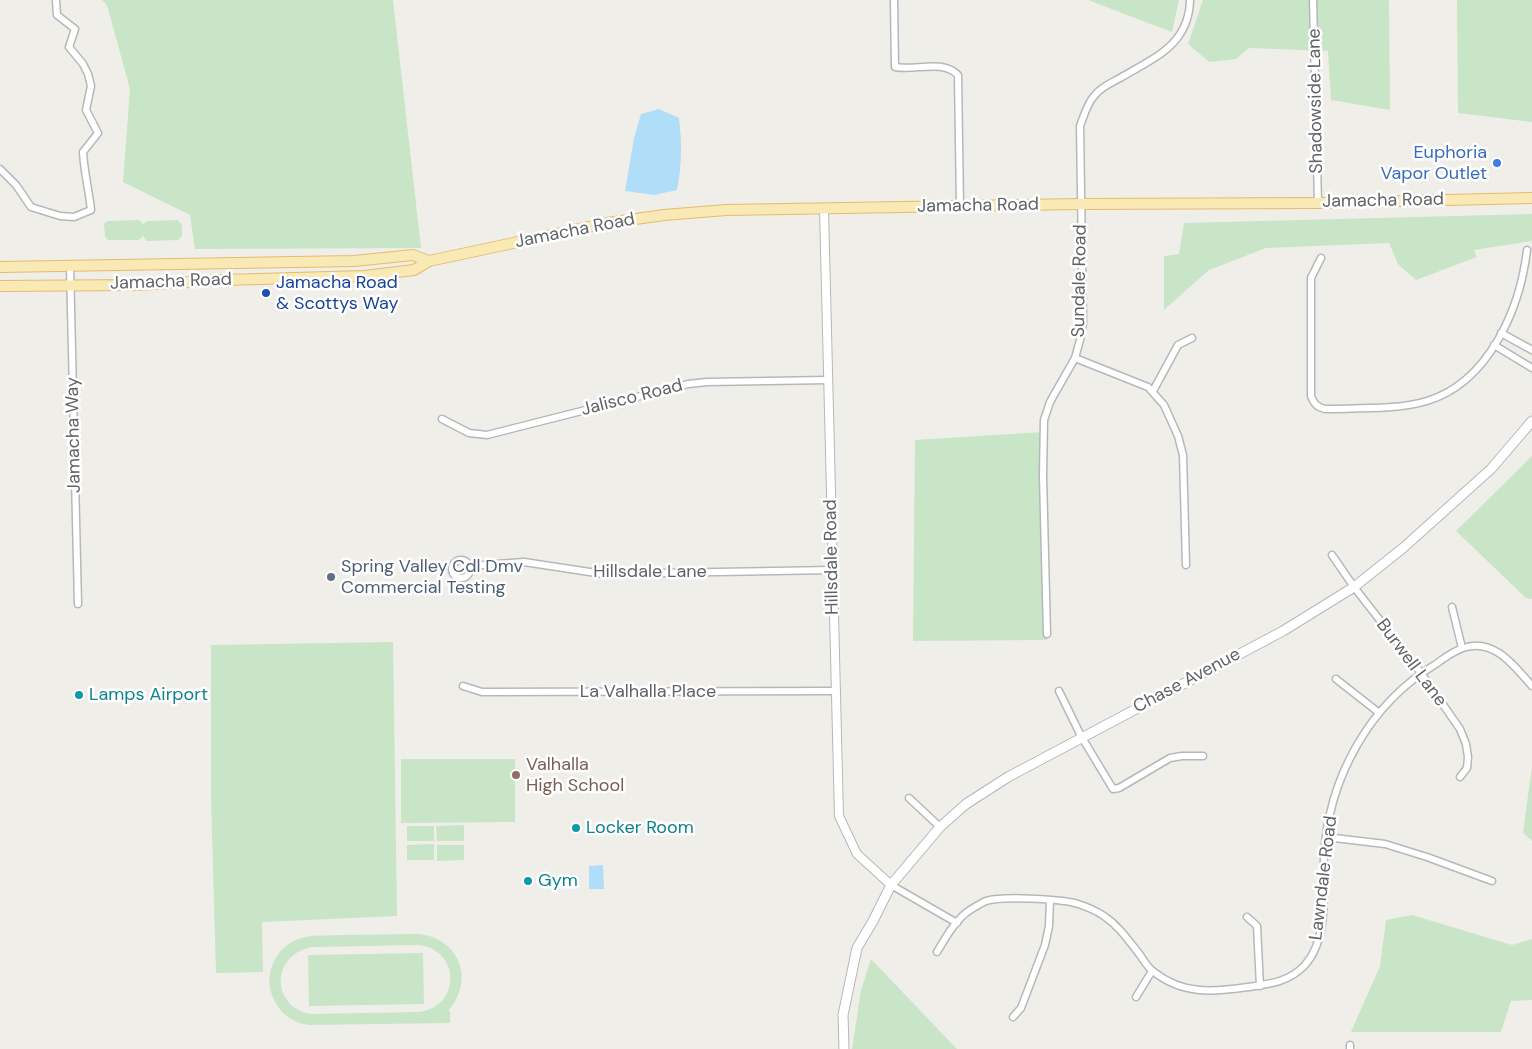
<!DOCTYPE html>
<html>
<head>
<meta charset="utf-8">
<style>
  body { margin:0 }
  canvas { display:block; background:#f0eee8 }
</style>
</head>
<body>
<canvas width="1532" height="1049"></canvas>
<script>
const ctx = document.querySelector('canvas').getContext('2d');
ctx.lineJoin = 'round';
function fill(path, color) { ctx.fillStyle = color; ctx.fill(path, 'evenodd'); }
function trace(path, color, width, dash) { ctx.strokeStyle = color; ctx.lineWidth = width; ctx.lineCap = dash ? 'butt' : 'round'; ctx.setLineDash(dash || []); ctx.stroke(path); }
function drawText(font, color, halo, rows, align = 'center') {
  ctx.font = font + ' "DM Sans",sans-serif'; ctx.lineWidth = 5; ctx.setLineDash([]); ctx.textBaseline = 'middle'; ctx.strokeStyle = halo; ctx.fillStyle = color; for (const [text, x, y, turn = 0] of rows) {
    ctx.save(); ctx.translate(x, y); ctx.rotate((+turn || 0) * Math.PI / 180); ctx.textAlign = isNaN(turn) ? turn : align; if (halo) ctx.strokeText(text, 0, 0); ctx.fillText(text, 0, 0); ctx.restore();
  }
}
const green = new Path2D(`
  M102,0H393L421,248L195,249L190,215L123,182L130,89L107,5Z
  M1088,0H1179L1172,32Z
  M1203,0H1389L1390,110L1331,100L1328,51L1249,48L1236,59L1209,62L1188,44Z
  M1457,0H1532V122L1458,113Z
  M1532,214V241L1474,250L1477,257L1416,280L1398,264L1389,243L1266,248L1209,270L1164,310V256L1179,254L1184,223Z
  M139,220L143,224L147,221L178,220L182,225V236L178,240L147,241L143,236L139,240H108L105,237L104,224L107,221Z
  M1043,432L1047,640L913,641L915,440Z
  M1532,456V599L1526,598L1456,531Z
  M393,642L397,916L262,922L263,972L216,973L211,798V645Z
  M401,759H515V822L401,823Z
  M1532,766V841L1523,833Z
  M464,825V841H437L436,826Z
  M407,826H434V841H407Z
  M434,844V860H407V845Z
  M437,845H464V860L437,861Z
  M1412,915L1512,945L1532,939V1000L1511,1001L1501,1032H1351L1380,966L1386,920Z
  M416,934C459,936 476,980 448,1011H450V1023L308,1025C291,1022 278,1012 272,995C264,973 276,947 298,939C311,934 327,936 340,935C366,935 391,934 416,934ZM417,945C461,948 462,1008 418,1012L310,1014C269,1005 272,952 314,947Z
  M423,953L424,1004L309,1006L308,955Z
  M871,959L957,1049H852L861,990Z`);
const water = new Path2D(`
  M659,109L679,118C682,143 682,165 677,190L654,195L625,191L634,138L641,114Z
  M603,865L604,889H589V866Z`);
const minor = new Path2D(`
  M894,0L895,67C916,71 942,59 958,75L960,207
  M1313,0L1318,203
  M0,169L16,185L31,207L60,216L74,217L91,210C89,190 84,172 83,152L98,133L86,110L91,86L88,74L83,64L69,47L75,29L57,15L56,0
  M1321,258L1311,278V396C1314,404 1317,407 1325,409C1356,408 1398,410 1427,401C1489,382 1520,309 1527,250
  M70,266L78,604
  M1501,333L1532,350
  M1494,345L1532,368
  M1075,358L1148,387L1164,405L1178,436L1183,455L1186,565
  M1153,391L1178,345L1192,338
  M442,419L469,433L487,435L688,384L707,382L828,380
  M1332,555L1354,587L1421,673L1460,729L1466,744L1468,757L1467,768L1460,777
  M452 569a9 9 0 1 1 18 0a9 9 0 1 1-18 0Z
  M470,566L524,562L603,574L832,570
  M1452,607L1462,648
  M1047,634L1043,476L1044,420L1050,402L1075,358L1080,340L1083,323L1080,126C1084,116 1087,103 1095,95C1101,87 1111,83 1120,78C1154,58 1189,45 1190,0
  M1336,679L1378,712
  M463,686L482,692L834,691
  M1059,691L1081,736L1113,789L1119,788L1170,758L1182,756H1203
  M909,798L940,827
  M1326,837L1385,844L1427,857L1492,881
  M891,885L957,923
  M1247,917L1257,926L1260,986
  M937,952C946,937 956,919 970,910C975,907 981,903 986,901C1002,896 1058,899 1075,903C1085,906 1095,910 1104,916C1119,926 1129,941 1140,955C1144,961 1148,968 1154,972C1183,995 1214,992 1248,987C1270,984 1289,982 1305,965C1329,938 1323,891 1324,857C1328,779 1369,704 1436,664C1444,658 1454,651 1463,648C1494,637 1515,667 1532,686
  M1136,997L1152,971
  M1013,1017L1021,1008L1045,945L1049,926L1050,900
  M1350,1045V1049`);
const tertiary = new Path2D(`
  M824,209L839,816L857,854L891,885`);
const secondary = new Path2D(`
  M844,1049L843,1015L857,948L873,921L891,885L940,827L966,804L1008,777L1283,631L1354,587L1403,548L1491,469L1532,421`);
const primary = new Path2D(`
  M0,267L354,261L413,255L429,261
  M0,286L137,285L224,280L364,276L414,270L429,261L607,223L664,215L726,210L1080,204L1318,203L1532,198`);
const markers = [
  [1497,163,5,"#3f7fe0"],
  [266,293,5,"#1a4fb4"],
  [331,577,5,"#5c6f8a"],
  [79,695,5,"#0f9aa8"],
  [516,775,5,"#8d6e63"],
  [576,828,5,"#0f9aa8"],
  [528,881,5,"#0f9aa8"]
];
const streetNames = [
  ["Shadowside Lane",1316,101,-91],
  ["Jamacha Road",1383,201,-1],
  ["Jamacha Road",978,206,-1],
  ["Jamacha Road",575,231,-11],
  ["Sundale Road",1080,281,-89],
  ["Jamacha Road",171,282,-2],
  ["Jalisco Road",632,398,-14],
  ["Jamacha Way",74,435,-91],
  ["Hillsdale Road",832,557,-91],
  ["Hillsdale Lane",650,572],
  ["Burwell Lane",1411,663,53],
  ["Chase Avenue",1187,681,-28],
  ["La Valhalla Place",648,692],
  ["Lawndale Road",1324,878,-83]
];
const shopNames = [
  ["Euphoria",1487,153],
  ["Vapor Outlet",1487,174]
];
const transitNames = [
  ["Jamacha Road",276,283],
  ["& Scottys Way",276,304]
];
const serviceNames = [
  ["Spring Valley Cdl Dmv",341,567],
  ["Commercial Testing",341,588]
];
const cultureNames = [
  ["Lamps Airport",89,695],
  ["Locker Room",586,828],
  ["Gym",538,881]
];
const educationNames = [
  ["Valhalla",526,765],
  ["High School",526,786]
];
fill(green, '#c9e5c7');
fill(water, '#b0def8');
trace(minor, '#b5b8bb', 9);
trace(tertiary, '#b5b8bb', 10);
trace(secondary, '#b4b7bb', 11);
trace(primary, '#e6bb6b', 12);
trace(minor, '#fff', 6);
trace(tertiary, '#fff', 8);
trace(secondary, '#fff', 9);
trace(primary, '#f9e9b5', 10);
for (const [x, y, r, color] of markers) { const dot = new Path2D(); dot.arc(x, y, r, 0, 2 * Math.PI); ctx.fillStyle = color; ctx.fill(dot); trace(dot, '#fff', 2); }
drawText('18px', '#5f6367', '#fff', streetNames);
drawText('18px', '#366cbe', '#fff', shopNames, 'right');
drawText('18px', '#164399', '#fff', transitNames, 'left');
drawText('18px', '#4e5e75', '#fff', serviceNames, 'left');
drawText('18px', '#0d838f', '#fff', cultureNames, 'left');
drawText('18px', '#785e54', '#fff', educationNames, 'left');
</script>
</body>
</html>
